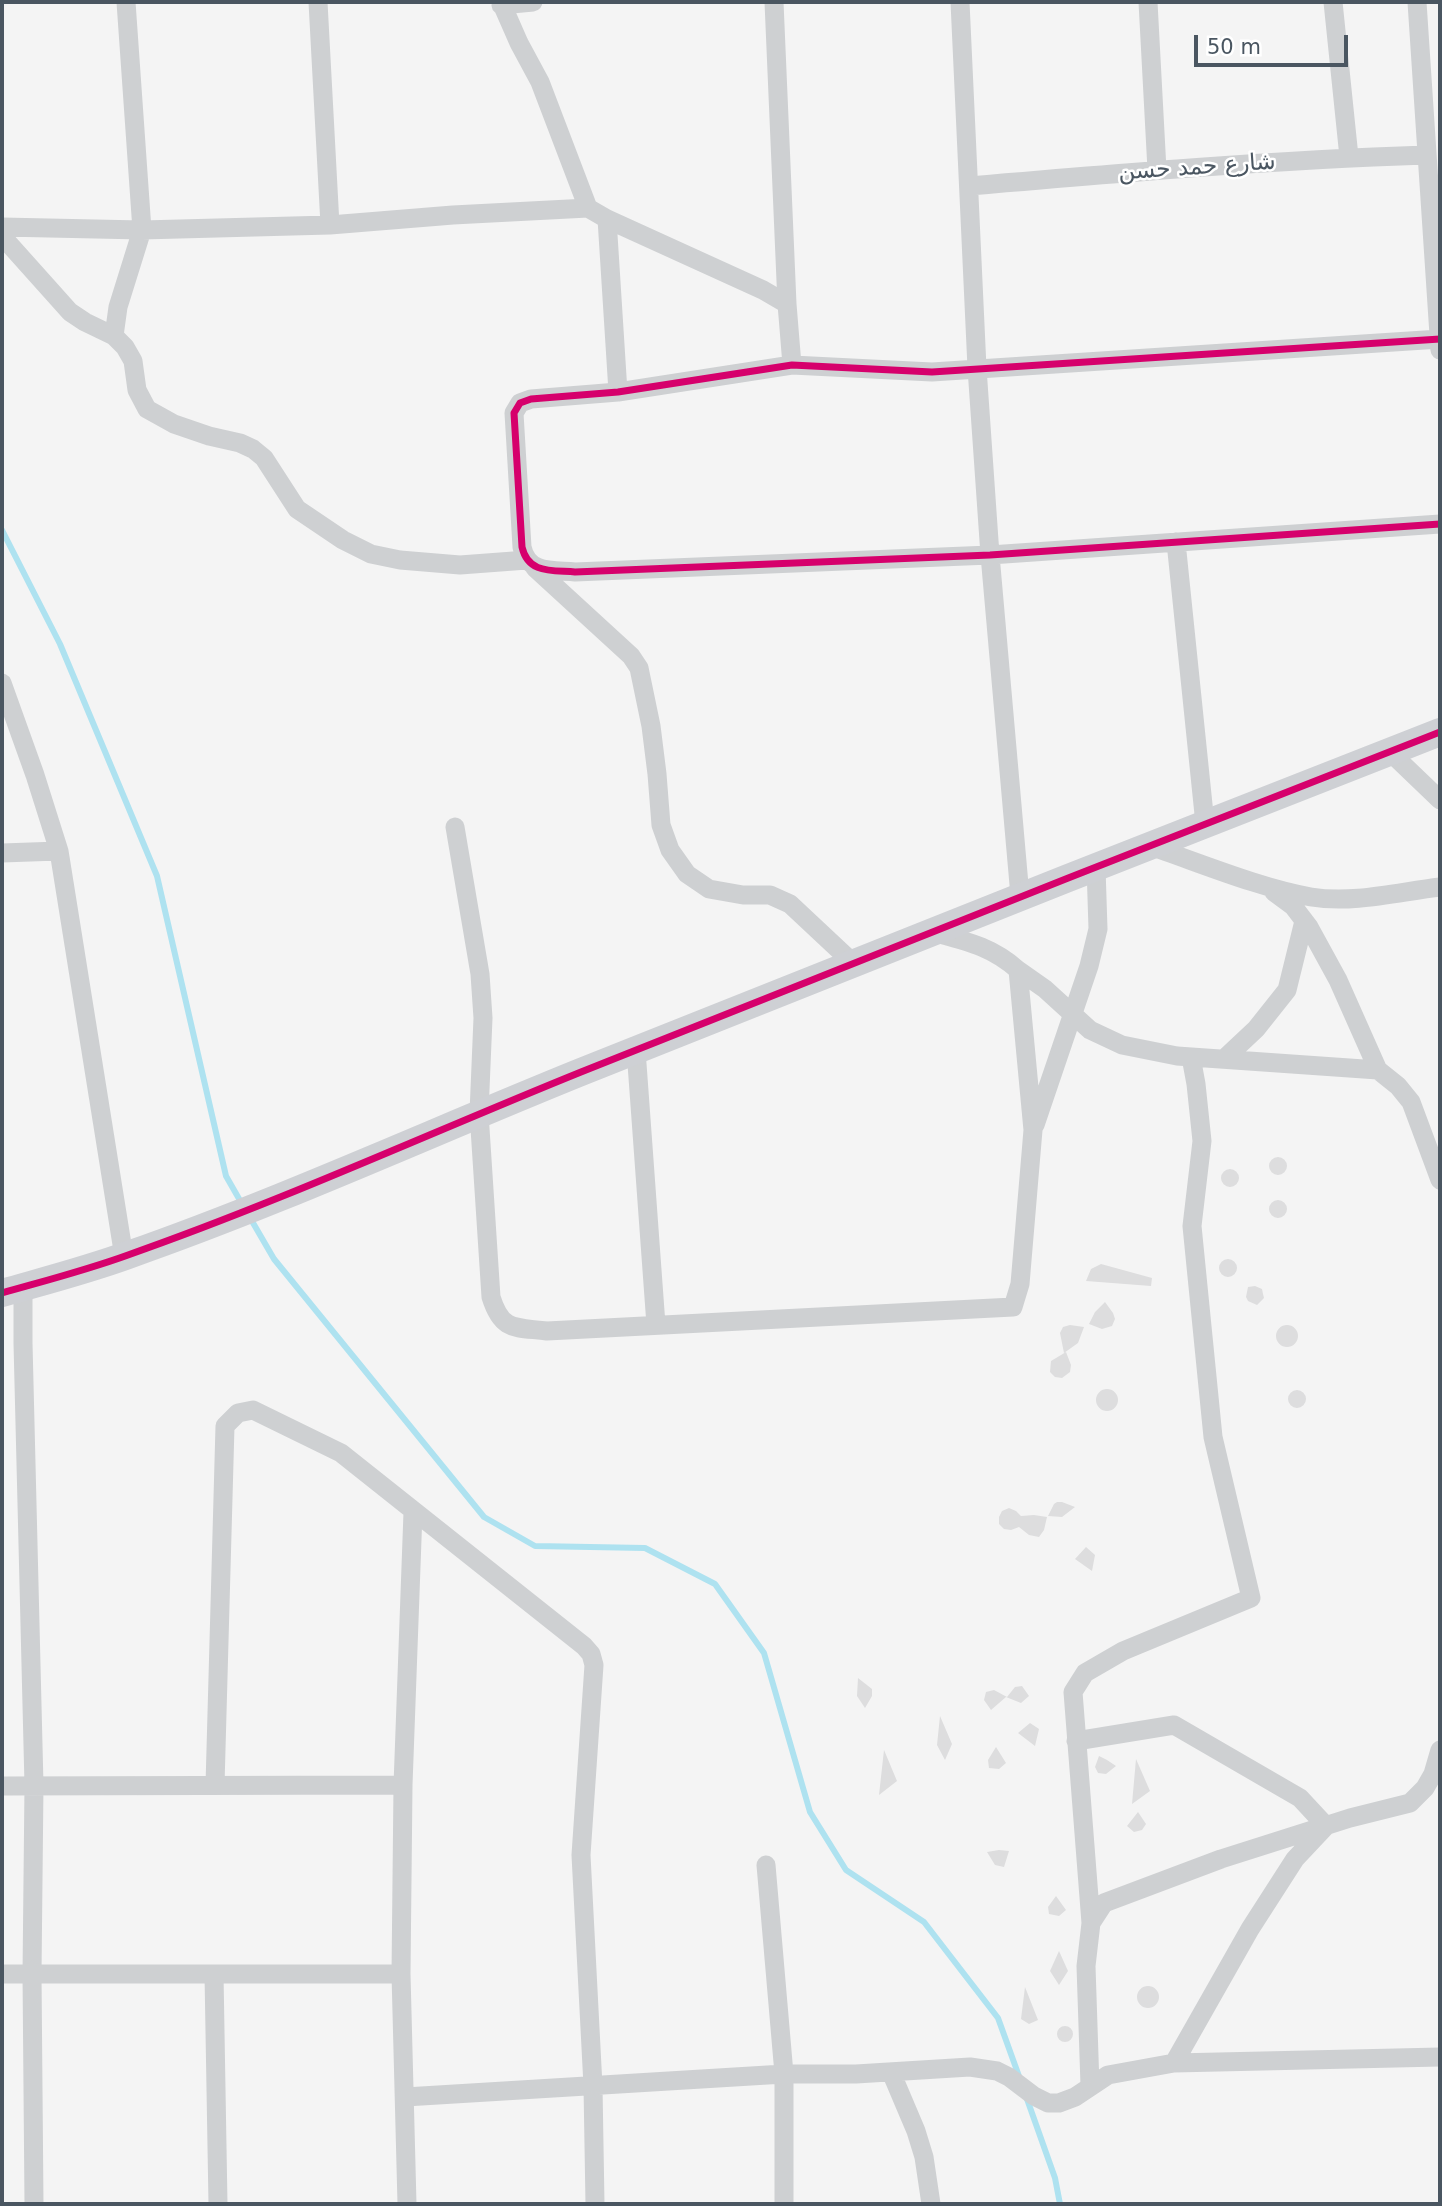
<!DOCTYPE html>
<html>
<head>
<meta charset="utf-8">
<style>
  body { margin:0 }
  #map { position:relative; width:1442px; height:2206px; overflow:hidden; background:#f4f4f4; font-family:"DejaVu Sans",sans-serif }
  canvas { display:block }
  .frame { position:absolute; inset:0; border:4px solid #4a5661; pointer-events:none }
  .scale { position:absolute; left:1194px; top:35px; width:154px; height:32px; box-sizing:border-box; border:4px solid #4a5661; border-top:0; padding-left:9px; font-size:21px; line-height:24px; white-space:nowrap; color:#4a5661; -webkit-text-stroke:5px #fff; paint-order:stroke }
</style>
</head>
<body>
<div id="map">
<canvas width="1442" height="2206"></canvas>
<div class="frame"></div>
<div class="scale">50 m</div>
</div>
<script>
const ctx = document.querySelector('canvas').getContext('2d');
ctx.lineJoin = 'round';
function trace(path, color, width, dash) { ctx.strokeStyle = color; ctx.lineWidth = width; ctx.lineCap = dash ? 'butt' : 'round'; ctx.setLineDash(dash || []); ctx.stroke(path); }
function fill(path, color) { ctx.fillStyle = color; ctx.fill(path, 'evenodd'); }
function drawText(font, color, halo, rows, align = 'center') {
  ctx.font = font + ' "DejaVu Sans","Noto Naskh Arabic",sans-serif'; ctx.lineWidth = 5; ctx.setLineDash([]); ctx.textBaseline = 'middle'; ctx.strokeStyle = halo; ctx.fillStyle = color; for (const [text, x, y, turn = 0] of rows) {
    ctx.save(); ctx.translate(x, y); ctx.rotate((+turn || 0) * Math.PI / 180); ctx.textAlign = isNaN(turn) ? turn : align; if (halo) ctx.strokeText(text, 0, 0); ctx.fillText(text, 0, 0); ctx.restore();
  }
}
const stream = new Path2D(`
  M2,530L60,644L157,876L226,1176L242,1204
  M249,1216L274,1259L484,1517L535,1546L645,1548L715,1584L764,1653L810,1812L846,1870L924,1922L998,2018L1020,2079
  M1027,2099L1055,2178L1060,2204`);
const building = new Path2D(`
  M1269 1166a9 9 0 1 1 18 0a9 9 0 1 1-18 0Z
  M1221 1178a9 9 0 1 1 18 0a9 9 0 1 1-18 0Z
  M1269 1209a9 9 0 1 1 18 0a9 9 0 1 1-18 0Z
  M1219 1268a9 9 0 1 1 18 0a9 9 0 1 1-18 0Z
  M1101,1264L1152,1278L1151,1286L1086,1281L1091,1269Z
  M1255,1286L1262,1289L1263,1294L1264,1298L1257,1305L1248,1301L1246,1297L1248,1287Z
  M1105,1302L1113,1313L1115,1319L1112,1326L1102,1329L1089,1324L1095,1312Z
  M1070,1325L1084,1327L1078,1343L1064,1353L1060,1333L1063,1327Z
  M1276 1336a11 11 0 1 1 22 0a11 11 0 1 1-22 0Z
  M1066,1352L1071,1365L1070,1372L1062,1378L1055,1377L1050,1372L1051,1361Z
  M1096 1400a11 11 0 1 1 22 0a11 11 0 1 1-22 0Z
  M1288 1399a9 9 0 1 1 18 0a9 9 0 1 1-18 0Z
  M1057,1502H1062L1075,1507L1062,1517L1048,1516L1054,1504Z
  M1009,1508L1016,1511L1021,1516L1034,1515L1047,1517L1044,1530L1039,1537L1029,1535L1019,1527L1011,1530L1004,1529L999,1524V1517L1002,1511Z
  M1086,1547L1095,1555L1092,1571L1075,1559Z
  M858,1678L872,1689V1696L865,1708L857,1696Z
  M1022,1686L1029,1696L1021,1703L1006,1697L991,1710L984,1700L986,1692L994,1690L1007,1697L1015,1687Z
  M940,1716L952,1744L945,1760L937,1745Z
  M1030,1723L1039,1729L1035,1746L1018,1733Z
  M996,1747L1006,1763L999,1769L989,1768L988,1760Z
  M884,1750L897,1781L879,1795Z
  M1099,1756L1107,1760L1116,1766L1106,1774L1098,1773L1095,1767Z
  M1136,1759L1150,1791L1132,1804Z
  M1138,1812L1146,1824L1142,1830L1134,1832L1127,1826Z
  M999,1850L1009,1851L1004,1867L995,1865L987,1852Z
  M1056,1896L1066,1910L1059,1916L1049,1914L1048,1907Z
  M1059,1951L1068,1971L1059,1985L1050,1971Z
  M1137 1997a11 11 0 1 1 22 0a11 11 0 1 1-22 0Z
  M1025,1987L1038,2020L1029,2024L1021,2019Z
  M1057 2034a8 8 0 1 1 16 0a8 8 0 1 1-16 0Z`);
const street = new Path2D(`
  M318,2L330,225
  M501,2L519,43L540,82L588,208
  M774,2L787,304
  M960,2L977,368L990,555L1020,896
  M1148,2L1157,170
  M1333,2L1349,157
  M1417,2L1440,350
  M501,5L533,2
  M969,186C1121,173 1273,160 1426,155
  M607,219L618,392
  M2,227L142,230L330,225L453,215L588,208L607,219L763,290L787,304L792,365
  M2,236L70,312L85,322L114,336L125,347L133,361L137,390L147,409L174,424L209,436L240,443L253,449L264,458L297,509L343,540L371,554L400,560L460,565L527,560
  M114,336L118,307L142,230L126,2
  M1440,339L932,372L792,365L618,392L531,399L520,403L514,413L522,547C528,574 552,570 575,572L990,555L1440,524
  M1176,542L1205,824
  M535,568L631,656L639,668L651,726L657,774L661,825L670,850L687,874L709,889L743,895H770L790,904L853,963
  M2,683L35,775L59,851L124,1257
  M1390,752L1440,800
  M455,827L480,974L483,1018L479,1113L491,1297C502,1332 515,1327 547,1331L1013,1307L1020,1284L1033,1130L1018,970C991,946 965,941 932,932
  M1150,846C1200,863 1260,888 1311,897C1353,904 1398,892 1440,887
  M2,853L59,851
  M1274,892L1293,906L1309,927L1338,980L1378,1070
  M1018,970L1045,989L1090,1030L1122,1045L1177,1056L1378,1070L1398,1086L1411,1102L1440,1180
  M636,1050L656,1325
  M1224,1059L1256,1029L1287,990L1304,921
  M1035,1125L1089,966L1098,929L1096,867
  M23,1287V1343L34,1785L32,1974L34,2204
  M1076,1741L1174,1725L1300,1798L1326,1826L1295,1859L1250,1929L1174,2063
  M215,1785L225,1426L238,1413L253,1410L341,1453L584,1646L591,1654L594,1665L581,1855L593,2086L595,2204
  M2,1786L403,1785
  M766,1865L784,2074V2204
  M1091,1923L1073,1692L1085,1673L1123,1651L1251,1598L1213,1437L1192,1226L1202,1141L1196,1084L1191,1057
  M2,1974H401
  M214,1974L218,2204
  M891,2072L916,2131L924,2157L931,2204
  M1090,2086L1086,1966L1091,1923L1104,1903L1221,1859L1350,1818L1410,1803L1425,1788L1433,1774L1440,1750
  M405,2097L784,2074H856L970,2067L997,2071L1009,2077L1034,2096L1048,2103H1059L1075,2097L1108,2075L1174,2063L1440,2057
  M407,2204L401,1974L403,1785L413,1512`);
const secondary = new Path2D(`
  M2,1293C44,1281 87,1270 128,1255C282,1201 430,1133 581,1072C867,957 1153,844 1440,732`);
const cycleway = new Path2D(`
  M1440,339L932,372L792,365L618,392L531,399L520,403L514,413L522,547C528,574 552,570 575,572L990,555L1440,524
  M2,1293C44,1281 87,1270 128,1255C282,1201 430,1133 581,1072C867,957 1153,844 1440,732`);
const streetNames = [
  ["شارع حمد حسن",1197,168,-4]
];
trace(stream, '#aee2f0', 6);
fill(building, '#ddddde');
trace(street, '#ced0d2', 19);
trace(secondary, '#ced0d4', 28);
trace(cycleway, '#d6006c', 7);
drawText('23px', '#4a5661', '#fff', streetNames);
</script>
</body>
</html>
